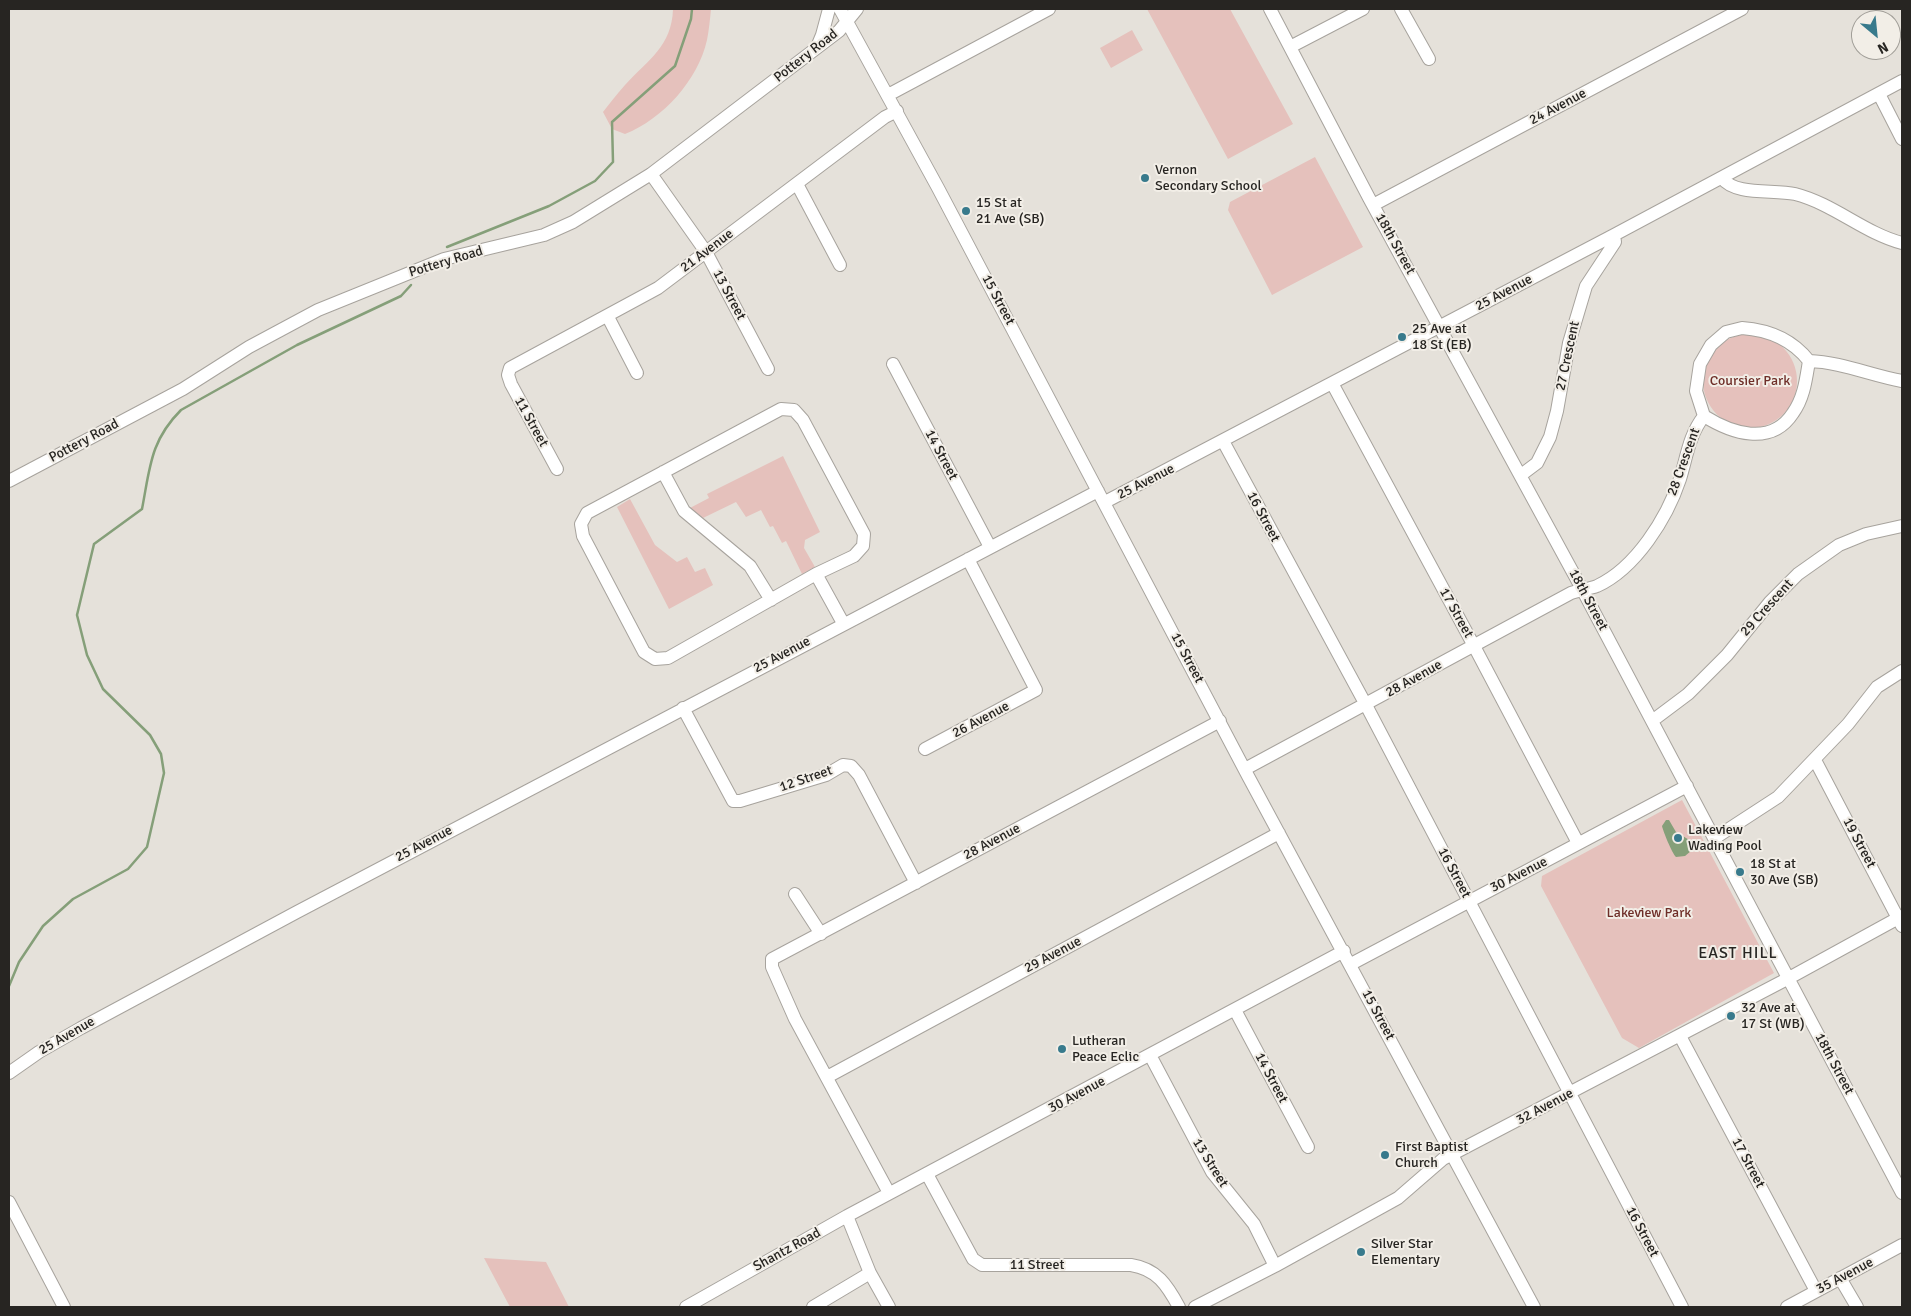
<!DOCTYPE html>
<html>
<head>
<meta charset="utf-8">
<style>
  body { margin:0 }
  #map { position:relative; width:1911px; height:1316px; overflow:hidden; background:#e5e1da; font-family:Signika,sans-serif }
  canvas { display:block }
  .frame { position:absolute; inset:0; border:10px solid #272522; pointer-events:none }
  .north { position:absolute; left:1851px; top:10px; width:50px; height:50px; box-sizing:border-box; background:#f2eee7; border:1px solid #a19e98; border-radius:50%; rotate:152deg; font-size:14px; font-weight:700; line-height:20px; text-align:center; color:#272522 }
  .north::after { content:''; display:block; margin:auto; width:18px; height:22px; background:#387a8c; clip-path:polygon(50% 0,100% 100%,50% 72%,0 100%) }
</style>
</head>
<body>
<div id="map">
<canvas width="1911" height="1316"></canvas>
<div class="frame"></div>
<div class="north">N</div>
</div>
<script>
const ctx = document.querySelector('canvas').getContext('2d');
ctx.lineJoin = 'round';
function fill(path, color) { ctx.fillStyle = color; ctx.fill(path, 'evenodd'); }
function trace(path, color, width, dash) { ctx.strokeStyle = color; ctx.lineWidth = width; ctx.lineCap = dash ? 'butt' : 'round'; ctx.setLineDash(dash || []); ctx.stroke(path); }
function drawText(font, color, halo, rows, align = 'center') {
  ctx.font = font + ' Signika,sans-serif'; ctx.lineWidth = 4; ctx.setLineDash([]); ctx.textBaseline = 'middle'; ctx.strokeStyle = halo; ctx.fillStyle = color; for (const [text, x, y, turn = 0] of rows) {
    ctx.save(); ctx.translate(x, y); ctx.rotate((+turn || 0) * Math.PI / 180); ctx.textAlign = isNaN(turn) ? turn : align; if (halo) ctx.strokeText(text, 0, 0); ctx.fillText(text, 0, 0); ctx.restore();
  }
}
const green = new Path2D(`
  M673,9H711C710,19 709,30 707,40C698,80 663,119 625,134L612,129L603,112C610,103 617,94 625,85C648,60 672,46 673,9Z
  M1147,9H1230L1293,124L1228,159Z
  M1132,30L1143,50L1111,68L1100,48Z
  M1315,157L1363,247L1272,295L1228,210L1230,202Z
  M1703 381a47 47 0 1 1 94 0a47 47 0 1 1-94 0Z
  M783,456L820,532L805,540L804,548L815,567L802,574L786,541L782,543L773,526L770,527L761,510L746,517L736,502L703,518L690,508L709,498L707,494Z
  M630,499L655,545L677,562L687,557L695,572L705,568L713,585L669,609L617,507Z
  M1682,800L1774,973L1639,1048L1622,1038L1541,886L1542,876Z
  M484,1258L546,1262L569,1307H510Z`);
const water = new Path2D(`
  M1666,820H1669L1676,832L1691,841V851L1685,856L1676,857C1672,853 1663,831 1662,826Z`);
const stream = new Path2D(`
  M447,247L549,206L595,181L613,162L612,122L675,66L691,19L692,9
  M9,986L19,962L43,926L73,899L128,869L147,847L164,773L161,754L150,735L103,689L87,655L77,615L94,544L142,509C150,468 150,441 181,410L297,345L401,296L411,285`);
const minor = new Path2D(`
  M840,9L938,188L1248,776L1534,1307
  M1270,9L1369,198L1582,589L1902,1193
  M1401,9L1429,59
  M817,47L822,35L829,9
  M1290,47L1363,9
  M1879,94L1902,139
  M888,95L1049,9
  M651,174L706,252L768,369
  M1722,178C1735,196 1774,189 1795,194C1834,204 1864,233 1902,243
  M797,184L840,265
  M1373,205L1742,9
  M608,317L637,373
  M1742,328C1769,330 1792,339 1809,361C1806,379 1804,398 1793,413C1771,447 1731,433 1704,416L1696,391L1700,364L1711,345L1726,332Z
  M1809,361C1841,362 1870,375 1902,381
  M893,364L990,547
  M1332,383L1474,646L1578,843
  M781,409L794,410L803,420L864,534L863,546L854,556L816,574L668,658L655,659L644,652L583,536L581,524L587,513Z
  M1223,441L1366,705L1682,1307
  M557,469L511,384L508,375L510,368L658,288L885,117L897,111
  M663,472L684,511L750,566L771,600
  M1521,475L1537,463L1550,437L1557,411L1569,343L1586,286L1615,242L1614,235
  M9,481L183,389L249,347L318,310L444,259L544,235L573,222L651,174L839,31L857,9
  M1105,502L1614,235L1902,81
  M816,574L843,623
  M683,708L733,801H740L826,775L843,765L851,766L859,775L916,883
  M1652,721L1688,694L1727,655L1770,602L1798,574L1839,545L1866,534L1902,526
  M925,749L1036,690L968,559
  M1815,760L1902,926
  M1245,769L1571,593C1580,590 1589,589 1597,586C1636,568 1667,518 1680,479C1687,456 1689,435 1704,416
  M1715,838L1778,797L1848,724L1877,687L1902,671
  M795,894L821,934
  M1351,964L1687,786
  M1235,1010L1308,1147
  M1680,1036L1816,1291
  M1150,1055L1212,1172L1254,1224L1275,1266
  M9,1073L39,1052L81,1028L297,912L1098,491
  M827,1077L1279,833
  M927,1174L973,1259L982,1265H1131C1157,1269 1167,1285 1179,1307
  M889,1193L795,1019L772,967V959L1220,721
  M9,1202L64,1307
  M847,1216L870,1273L889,1307
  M1840,1278L1857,1307
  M686,1307L847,1216L1344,951
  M813,1307L870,1273
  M1195,1307L1275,1266L1398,1198L1443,1159L1789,978L1902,916
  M1787,1307L1902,1245`);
const markers = [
  [1145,178,5,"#387a8c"],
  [966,211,5,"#387a8c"],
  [1402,337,5,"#387a8c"],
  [1678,838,5,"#387a8c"],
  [1740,872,5,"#387a8c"],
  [1731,1016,5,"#387a8c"],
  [1062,1049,5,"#387a8c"],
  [1385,1155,5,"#387a8c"],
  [1361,1252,5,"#387a8c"]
];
const streetNames = [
  ["Pottery Road",806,56,-38],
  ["24 Avenue",1558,107,-28],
  ["18th Street",1395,244,61],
  ["21 Avenue",707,251,-37],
  ["Pottery Road",446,262,-17],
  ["25 Avenue",1504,293,-28],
  ["13 Street",729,295,62],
  ["15 Street",998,300,62],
  ["27 Crescent",1568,356,-78],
  ["11 Street",531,422,61],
  ["Pottery Road",84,441,-28],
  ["14 Street",941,455,62],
  ["28 Crescent",1684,462,-70],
  ["25 Avenue",1146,482,-27],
  ["16 Street",1263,517,62],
  ["18th Street",1588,600,62],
  ["29 Crescent",1767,608,-48],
  ["17 Street",1456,613,61],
  ["25 Avenue",782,655,-28],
  ["15 Street",1187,658,62],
  ["28 Avenue",1414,679,-29],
  ["26 Avenue",981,720,-28],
  ["12 Street",806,779,-19],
  ["28 Avenue",992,842,-28],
  ["19 Street",1859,843,62],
  ["25 Avenue",424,844,-28],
  ["16 Street",1454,873,62],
  ["30 Avenue",1519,875,-27],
  ["29 Avenue",1053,955,-28],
  ["15 Street",1378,1015,62],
  ["25 Avenue",67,1036,-30],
  ["18th Street",1834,1064,62],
  ["14 Street",1271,1078,62],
  ["30 Avenue",1077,1095,-28],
  ["32 Avenue",1545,1107,-28],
  ["13 Street",1210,1163,58],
  ["17 Street",1748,1163,62],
  ["16 Street",1642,1232,62],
  ["Shantz Road",787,1250,-29],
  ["11 Street",1037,1265],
  ["35 Avenue",1845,1276,-28]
];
const poiNames = [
  ["Vernon",1155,170],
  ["Secondary School",1155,186],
  ["15 St at",976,203],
  ["21 Ave (SB)",976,219],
  ["25 Ave at",1412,329],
  ["18 St (EB)",1412,345],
  ["Lakeview",1688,830],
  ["Wading Pool",1688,846],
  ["18 St at",1750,864],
  ["30 Ave (SB)",1750,880],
  ["32 Ave at",1741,1008],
  ["17 St (WB)",1741,1024],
  ["Lutheran",1072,1041],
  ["Peace Eclic",1072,1057],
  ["First Baptist",1395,1147],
  ["Church",1395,1163],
  ["Silver Star",1371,1244],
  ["Elementary",1371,1260]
];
const parkNames = [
  ["Coursier Park",1750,381],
  ["Lakeview Park",1649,913]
];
const quarterNames = [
  ["EAST HILL",1738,954]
];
fill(green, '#e5c1bc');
fill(water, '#859f79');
trace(stream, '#859f79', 2.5);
trace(minor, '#a7a39d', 14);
trace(minor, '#fff', 12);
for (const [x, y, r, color] of markers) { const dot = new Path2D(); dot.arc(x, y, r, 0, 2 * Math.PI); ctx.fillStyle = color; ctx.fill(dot); trace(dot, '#f2eee7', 2); }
drawText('14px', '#272522', '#f2eee7', streetNames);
drawText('14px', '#272522', '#f2eee7', poiNames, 'left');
drawText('14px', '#6e2e28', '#f2eee7', parkNames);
ctx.letterSpacing = '1px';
drawText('16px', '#272522', '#f2eee7', quarterNames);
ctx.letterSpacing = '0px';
</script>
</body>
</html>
